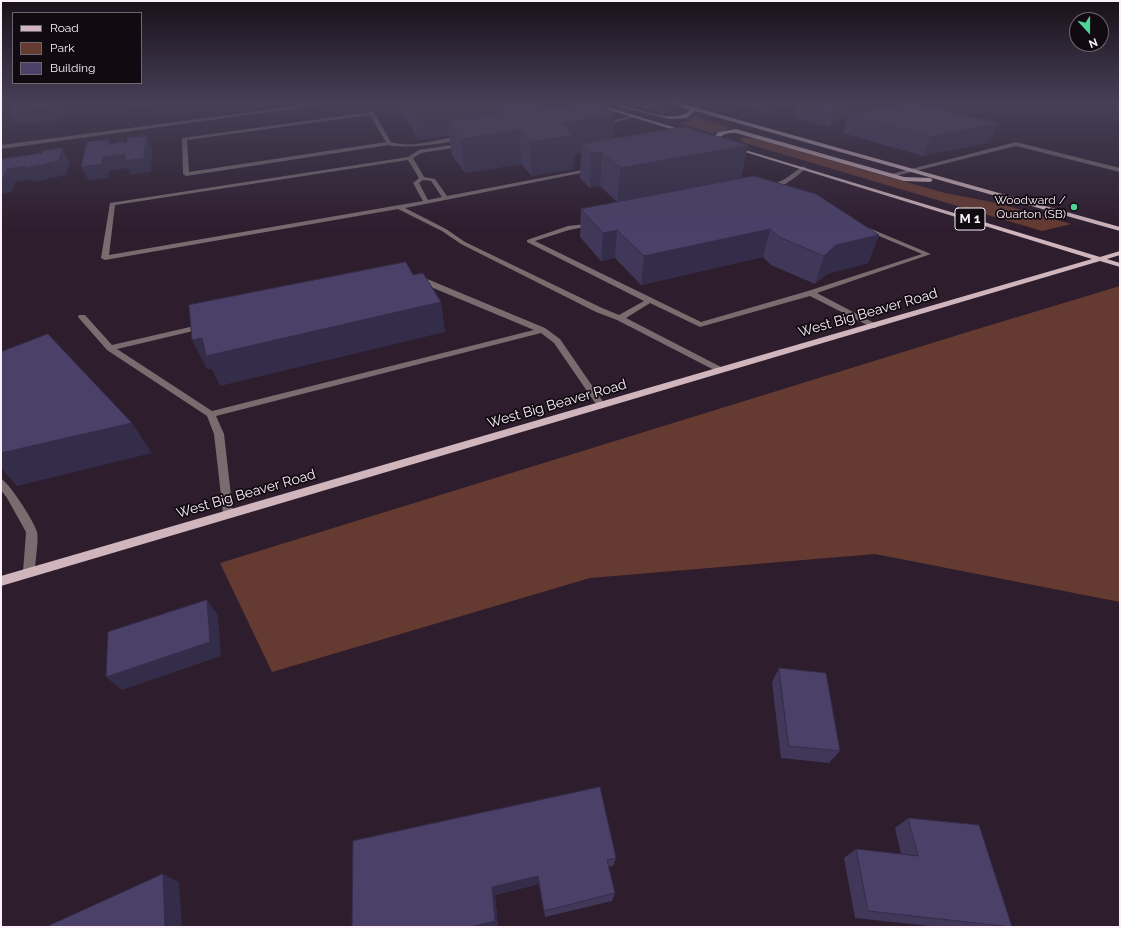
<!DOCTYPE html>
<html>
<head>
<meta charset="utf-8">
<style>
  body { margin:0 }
  #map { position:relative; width:1121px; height:928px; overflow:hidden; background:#2d1d2d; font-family:Raleway,sans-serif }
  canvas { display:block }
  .frame { position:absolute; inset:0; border:2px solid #fcf0fb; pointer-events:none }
  .legend { position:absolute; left:12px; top:12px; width:130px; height:72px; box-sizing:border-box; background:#110a11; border:1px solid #6f666f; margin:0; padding:5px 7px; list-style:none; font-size:12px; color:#fcf0fb }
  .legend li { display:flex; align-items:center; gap:8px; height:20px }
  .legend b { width:20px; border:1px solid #6f666f }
  .north { position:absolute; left:1069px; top:12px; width:40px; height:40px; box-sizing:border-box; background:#110a11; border:1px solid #6f666f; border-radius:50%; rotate:159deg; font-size:11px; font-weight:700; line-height:16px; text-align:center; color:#fcf0fb }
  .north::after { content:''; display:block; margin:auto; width:14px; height:18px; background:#50d398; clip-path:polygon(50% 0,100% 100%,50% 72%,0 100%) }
</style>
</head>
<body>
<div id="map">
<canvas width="1121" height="928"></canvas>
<div class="frame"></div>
<ul class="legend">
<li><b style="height:5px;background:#d0b5bc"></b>Road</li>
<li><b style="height:11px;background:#653a30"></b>Park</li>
<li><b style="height:11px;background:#4a4068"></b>Building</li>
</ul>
<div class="north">N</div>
</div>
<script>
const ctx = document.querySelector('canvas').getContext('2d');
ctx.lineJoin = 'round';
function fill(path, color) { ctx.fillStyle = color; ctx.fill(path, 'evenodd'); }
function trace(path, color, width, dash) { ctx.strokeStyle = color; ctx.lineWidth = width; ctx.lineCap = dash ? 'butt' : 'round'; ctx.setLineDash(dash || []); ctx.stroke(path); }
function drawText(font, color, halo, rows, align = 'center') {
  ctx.font = font + ' Raleway,sans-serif'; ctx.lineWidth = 3.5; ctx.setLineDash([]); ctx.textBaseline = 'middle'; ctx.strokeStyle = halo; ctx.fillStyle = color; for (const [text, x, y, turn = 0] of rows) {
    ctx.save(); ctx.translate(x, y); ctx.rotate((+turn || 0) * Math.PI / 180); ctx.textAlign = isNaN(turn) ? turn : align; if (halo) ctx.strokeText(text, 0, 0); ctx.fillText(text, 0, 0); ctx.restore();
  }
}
const green = new Path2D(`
  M622,102H645L669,110L670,112L662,113Z
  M694,116L731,128L712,133L677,123L689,121Z
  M743,137L756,139L945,193L997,203L1071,224L1042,231L745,143L739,139Z
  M1120,286V602L875,554L590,578L272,672L220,563L971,331Z`);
const lane = new Path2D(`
  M372,112L374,113L391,142C413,149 440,139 462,135L465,137C453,144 402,149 389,145L186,176L183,174L182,138ZM370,115L386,142L189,172L187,140Z
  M633,115L635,117L602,126L599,124Z
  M1016,142L1120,168V172L1016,146L891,177L888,175Z
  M464,143L467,145L466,146L421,153L413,158L424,177L435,179L447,196L593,168L596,170L405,208L446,229L465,242L602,308L619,315L644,301L527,242V240L568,226L595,223V225L569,230L535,241L701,322L808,291L922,254L860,228V226H864L931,254L817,293L876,324V328H873L810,296L700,327L650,303L626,318L723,368L724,370L723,372L720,373L617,320L596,312L461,244L442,231L398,209L105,260L101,258L110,203L408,157L419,150ZM408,160L419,178L413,183L423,201L109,255L115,205ZM423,180L431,181L442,197L428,200L419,183Z
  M803,166L806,168L805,169C798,176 775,194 766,188L785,179Z
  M414,276H420L545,328L560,339L604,403L606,405L604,407H598L554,343L541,333L216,416L224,434L233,513L232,516H224L223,513L214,434L207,416L107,350L78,317L79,315H85L112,345L203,324H206V328L117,349L212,411L534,330L414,280Z
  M1,479C9,482 35,523 37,532C39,540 35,562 35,572L33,575L29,577L25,575L23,572L26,532L7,498L1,490Z`);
const street = new Path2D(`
  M328,102H341L1,149V145Z
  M703,102H709L696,110L692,109Z`);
const primary = new Path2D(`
  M584,102H591L689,132L684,133Z
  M667,102H675L1120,227V231L695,111L687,118L670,119L618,106L620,105C638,109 676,125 690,110Z
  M736,129L904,177L930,178L933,180L930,182L904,181L736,133C726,133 721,134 716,142L711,141L718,132Z
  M732,146L1100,257L1120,251V255L1107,259L1120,263V267L1100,261L1,586V576L1092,259L732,148Z`);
const wall = new Path2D(`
  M394,102H506V103L545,109L613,138L748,145L741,179L879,235L868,263L827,274L815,284L771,265L763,257L641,285L615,258L601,261L580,237L581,209L617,202L600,186L590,188L580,178L581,153L574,154L573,169L532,176L521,164L465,173L452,155L449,135L419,140L395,104Z
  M730,102H797L796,106L762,112L730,103Z
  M874,102H885L879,104Z
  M797,105L849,114L990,142L923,156L843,133L848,115L829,127L794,118Z
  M779,668L840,751L829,763L781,758L772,682Z
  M908,818L1012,927H940L855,918L844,858L856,849L901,854L895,828Z
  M353,841L616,858L613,866L608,867L615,893L612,901L545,917L539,884L495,895L498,927H352Z`);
const shadedWall = new Path2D(`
  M58,102H62L66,109L64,118L56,119L55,121L16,125L9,113Z
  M91,102H95L94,109L72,111L68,105Z
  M118,102H168V104L121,110Z
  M455,102H506L507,127L503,114L494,105L496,128L448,122L449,135L419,140L414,108Z
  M764,102H797L796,106L762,112Z
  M853,102L849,115L848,114V115L829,127L832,114Z
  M880,102H885L879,104Z
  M615,115L613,148L581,144V153L574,154L573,169L532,176L530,142L561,123Z
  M999,123L990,142L923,156L931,137Z
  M520,130L521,164L465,173L461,139Z
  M146,136L152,149L151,172L131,175L128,168L109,171L108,178L89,181L81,167L103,157L108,145L109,139L116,152Z
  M748,145L741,179L617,203L620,168Z
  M62,148L70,162L66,175L34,182L32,180L15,182L12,192L1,194V178L7,169Z
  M602,152L600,186L590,188L591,153Z
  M770,229L763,257L641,285L644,256Z
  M617,230L615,258L601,261L603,233Z
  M879,235L868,263L827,274L815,284L824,256L836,245Z
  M441,302L445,332L220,386L212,369H207L192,340Z
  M132,423L152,453L17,486L1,468V453Z
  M207,600L218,615L221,656L122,690L106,677Z
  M163,874L179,882L182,927H165Z
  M538,876L539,884L495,895L498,927H470L492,887Z`);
const building = new Path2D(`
  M19,102H58L57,105L49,106L48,108L9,113L14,103Z
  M69,102H91L68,105Z
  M410,102H455L414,108Z
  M515,102H538L545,109L590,102H598L615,115L561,123L574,135L530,142L520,130L461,139L448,122L503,114L494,105Z
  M803,102H812L815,103L817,102H853L832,114L797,105Z
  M912,103L999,123L931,137L848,114Z
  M684,127L748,145L620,168L602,152L591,153L581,144Z
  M146,136L144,158L125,161V154L103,157L101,164L81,167L87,142L109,139L108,145L123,141V143L127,142V138Z
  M62,148L59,161L25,168L26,166L7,169L3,178H1V159L42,153V151Z
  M754,176L816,194L879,235L836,245L824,256L779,237L770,229L644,256L617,230L603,233L581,209Z
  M406,262L413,275L423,273L441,302L206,356L202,338L192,340L189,305Z
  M48,334L132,423L1,453V352Z
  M207,600L210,642L106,677L108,632Z
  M779,668L826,673L840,751L789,746Z
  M600,787L616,858L607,860L615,893L544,911L538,876L492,887L495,921L470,927H352L353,841Z
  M908,818L979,825L1012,927L868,911L856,849L918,856Z
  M163,874L165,927H46Z`);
const markers = [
  [1074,207,4,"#50d398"]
];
const farPoinames = [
  ["Woodward /",1066,200],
  ["Quarton (SB)",1066,214]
];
const shields = [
  [970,219,30]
];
const shieldNames = [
  ["M 1",970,219]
];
const streetNames = [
  ["West Big Beaver Road",868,313,-16],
  ["West Big Beaver Road",557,404,-16],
  ["West Big Beaver Road",246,494,-16]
];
fill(green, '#653a30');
fill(lane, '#796c6f');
fill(street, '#796c6f');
fill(primary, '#d0b5bc');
fill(wall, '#403759');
fill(shadedWall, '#342d49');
fill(building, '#4a4068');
trace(building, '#342d49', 1);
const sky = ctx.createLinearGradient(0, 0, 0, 232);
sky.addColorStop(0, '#191019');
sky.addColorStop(0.44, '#464057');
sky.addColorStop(1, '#46405700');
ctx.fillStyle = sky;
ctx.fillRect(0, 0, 1121, 232);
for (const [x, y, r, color] of markers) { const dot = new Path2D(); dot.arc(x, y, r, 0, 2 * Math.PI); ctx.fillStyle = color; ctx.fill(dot); trace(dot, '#110a11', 1.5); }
drawText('12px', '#fcf0fb', '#110a11', farPoinames, 'right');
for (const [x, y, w] of shields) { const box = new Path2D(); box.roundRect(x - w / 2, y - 11, w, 22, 3); ctx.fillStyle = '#110a11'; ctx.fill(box); trace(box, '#fcf0fb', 1); }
drawText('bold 13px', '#fcf0fb', null, shieldNames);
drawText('14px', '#fcf0fb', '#110a11', streetNames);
</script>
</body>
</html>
